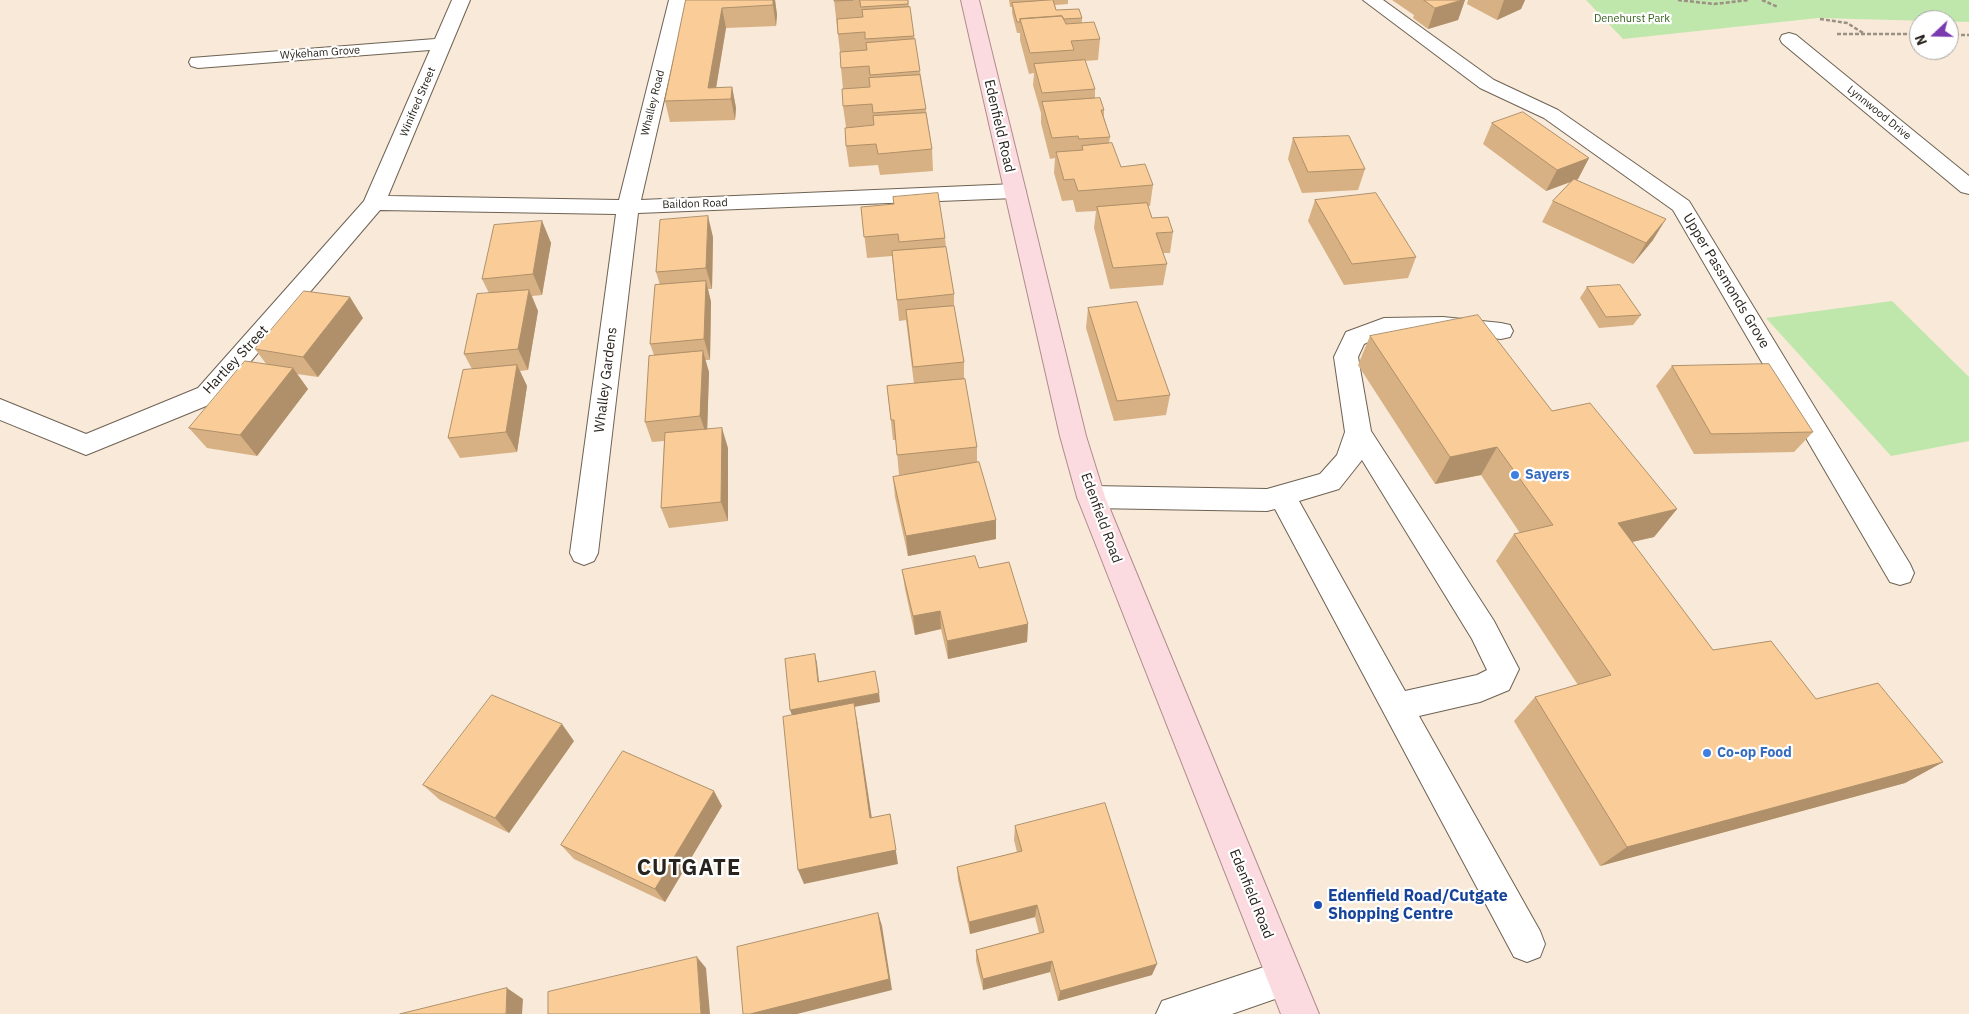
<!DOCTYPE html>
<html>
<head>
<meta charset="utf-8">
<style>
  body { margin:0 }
  #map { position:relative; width:1969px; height:1014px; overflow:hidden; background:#f8e9d8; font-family:"IBM Plex Sans",sans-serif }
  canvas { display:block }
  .north { position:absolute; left:1909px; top:10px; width:50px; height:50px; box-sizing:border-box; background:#fff; border:1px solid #a9a7a5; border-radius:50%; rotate:249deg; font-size:14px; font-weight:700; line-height:20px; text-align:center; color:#28231d }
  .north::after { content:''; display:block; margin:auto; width:18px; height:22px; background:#793aaf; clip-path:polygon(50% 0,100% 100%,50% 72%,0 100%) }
</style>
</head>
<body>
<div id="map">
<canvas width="1969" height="1014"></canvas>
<div class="north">N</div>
</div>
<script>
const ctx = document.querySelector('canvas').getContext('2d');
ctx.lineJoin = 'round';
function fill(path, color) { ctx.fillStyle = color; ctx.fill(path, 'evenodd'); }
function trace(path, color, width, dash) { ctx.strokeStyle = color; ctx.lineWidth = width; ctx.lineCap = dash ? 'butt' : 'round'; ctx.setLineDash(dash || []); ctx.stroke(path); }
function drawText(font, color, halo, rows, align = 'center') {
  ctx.font = font + ' "IBM Plex Sans",sans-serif'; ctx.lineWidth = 4.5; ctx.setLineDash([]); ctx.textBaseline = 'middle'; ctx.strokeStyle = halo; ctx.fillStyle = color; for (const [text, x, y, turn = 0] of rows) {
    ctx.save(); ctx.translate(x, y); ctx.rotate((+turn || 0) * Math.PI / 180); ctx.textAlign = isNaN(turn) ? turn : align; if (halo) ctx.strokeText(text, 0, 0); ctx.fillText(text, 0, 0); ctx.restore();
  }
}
const green = new Path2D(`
  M1586,0H1969V22L1818,18L1623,39Z
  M1892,301L1969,377V441L1891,456L1766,318Z`);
const path = new Path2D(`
  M1678,0L1714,4L1749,0
  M1762,0L1778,7
  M1820,19L1847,23L1863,33
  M1837,34H1919
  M1949,35H1969`);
const lane = new Path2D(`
  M1443,317L1501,323L1510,325L1513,331L1510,337L1501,339L1443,333L1387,334L1364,344L1358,357L1371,431L1494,621L1519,669L1509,690L1480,702L1419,716L1540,931L1545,944L1540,957L1527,962L1514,957L1275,509L1267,511L1091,508L1081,505L1077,497L1081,489L1091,486L1267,489L1320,474L1337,455L1345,432L1334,357L1346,332L1384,318ZM1362,460L1472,639L1487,670L1477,675L1405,691L1299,501L1339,489Z`);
const street = new Path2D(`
  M452,0H470L388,196L619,200L669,0H687L641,200L1015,184L1023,186L1026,191L1023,196L1015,198L638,213L598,553L594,561L584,565L574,561L570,553L616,214L380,210L216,402L86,455L0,420V399L86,434L198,388L364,201L430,50L198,68L191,66L189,62L191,58L435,39Z
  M1363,0H1383L1494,80L1558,110L1689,201L1910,564L1914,573L1910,582L1900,585L1890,582L1673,210L1544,118L1480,88Z
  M1789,33L1796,35L1969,176V194L1961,192L1782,43L1780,39L1782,35Z
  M1285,960L1298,965L1303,978L1298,991L1232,1014H1156L1162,1001Z`);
const primary = new Path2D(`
  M961,0H979L1086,436L1105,497L1319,1014H1281L1077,497L1060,436Z`);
const wall = new Path2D(`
  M686,0H775L777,15L776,26L726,28L716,88L732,87L736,108L735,120L670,122L665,101Z
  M834,0H908L920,71L932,149L933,171L880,175L878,165L849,167L846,146V127L843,106V89L841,68L840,52Z
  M1009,0H1068V4L1055,5L1056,10L1082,18V23L1100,39L1098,60L1085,61L1095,89V98L1104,110V117L1110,137L1109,143L1121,167L1153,185L1150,206H1148L1152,218L1173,232L1170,253H1163L1167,264L1163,285L1110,289L1094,228L1096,211L1076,212L1073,200L1062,201L1054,173L1055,158L1050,159L1041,123V113L1033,85L1034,73L1029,74L1020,40V33H1017L1012,13V7H1010Z
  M1392,0H1465L1458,20L1428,29L1413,18L1414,15Z
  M1468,0H1525L1521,9L1497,20L1467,4Z
  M1492,123L1589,158L1578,179L1577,180L1653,240L1633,264L1542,222L1553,201L1571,182L1546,191L1483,144Z
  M1293,138L1365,169L1358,190L1302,193L1288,159Z
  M1315,200L1416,257L1408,278L1344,285L1308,221Z
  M861,207L945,238L946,247L954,294V306L964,362V379L977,447V462L996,520V539L908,556L895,497L893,477L912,474L899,475L896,440H893L887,386L914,384L906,320L899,321L892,256L867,258Z
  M542,221L551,243L542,295L532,296L538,311L528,370L520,371L527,386L517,452L460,458L448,438L472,369L464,354L489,293L482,279Z
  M713,237L712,289H708L711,302L710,360H705L709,372L707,429L728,448V521L669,528L661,508L664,441L652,442L645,422L654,355L650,344L660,285L656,272Z
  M1587,287L1641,315L1633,325L1599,328L1580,298Z
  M1088,308L1170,395L1166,415L1114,421L1086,328Z
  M363,318L318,377L297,374L308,389L257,456L207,448L189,428L267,365L255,349Z
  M1370,336L1552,411L1677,509L1654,537L1632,542L1713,650L1816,699L1943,762L1905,783L1600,866L1514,721L1535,697L1578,685L1496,561L1514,534L1520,533L1481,475L1435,484L1358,365Z
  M1672,366L1813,432L1794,452L1694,454L1656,386Z
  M979,568L1028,624L1027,642L948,659L941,629L915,635L905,589L902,570Z
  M574,741L509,833L440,800L423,785Z
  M722,806L665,902L574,859L561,845Z
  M1015,826L1152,975L1058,1001L1050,972L983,990L976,961V950L1039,933L1035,917L970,934L958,880L957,867L1017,852L1014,840Z`);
const shadedWall = new Path2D(`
  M773,0H775L777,15L776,26L773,5Z
  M1462,0H1465L1458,20L1428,29L1435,8Z
  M1504,0H1525L1521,9L1497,20Z
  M722,8L726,28L714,100L708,88Z
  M732,87L736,108L735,120L731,99Z
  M1589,158L1578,179L1546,191L1557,170Z
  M708,216L713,237L712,289L706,268Z
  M1666,219L1653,240L1633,264L1646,243Z
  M542,221L551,243L542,295L533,274Z
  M706,281L711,302L710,360L704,339Z
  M529,290L538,311L528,370L518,349Z
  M350,297L363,318L318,377L303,357Z
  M703,351L709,372L707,437L700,416Z
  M517,365L527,386L517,452L506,432Z
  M293,368L308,389L257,456L240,435Z
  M722,428L728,448V521L721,502Z
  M1497,447L1481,475L1435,484L1450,457Z
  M1677,509L1654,537L1596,550L1618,523Z
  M996,520V539L908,556L906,536Z
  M940,611L941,629L915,635L913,616Z
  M1028,624L1027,642L948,659L947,641Z
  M815,654L817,663L820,690L818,682Z
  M879,693L880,702L854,707L857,720L874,832L793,718L790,710Z
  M562,724L574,741L509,833L495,818Z
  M1943,762L1905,783L1600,866L1627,847Z
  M714,791L722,806L665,902L655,889Z
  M890,814L898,864L804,884L798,870Z
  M1037,905L1035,917L970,934L969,922Z
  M878,913L882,926L892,990L797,1014H750Z
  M697,957L706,968L710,1014H701Z
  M1052,961L1050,972L983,990V979Z
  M1157,964L1152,975L1058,1001L1060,991Z
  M507,988L523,999L522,1014H506Z`);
const building = new Path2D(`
  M686,0H773V5L722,8L708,88L732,87L731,99L665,101Z
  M834,0H853L835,1Z
  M860,0H908V4L861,7Z
  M1053,0L1056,10L1079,9L1082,18L1064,19L1062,16L1020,19V22H1017L1012,3Z
  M1424,0H1462L1435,8Z
  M910,7L914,36L865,39V32L838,34L837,19L863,17L862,10Z
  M1062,16L1066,24L1094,22L1100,39L1071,41L1074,50L1030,53L1020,19Z
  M915,39L920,71L870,75L869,66L841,68L840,52L867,50L866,43Z
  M1085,60L1095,89L1042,93L1034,64Z
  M920,75L926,109L873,113L872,104L843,106L842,89L870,87L869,78Z
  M1100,98L1104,110H1101L1110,137L1079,139L1078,136L1052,138L1042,102Z
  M1523,112L1589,158L1557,170L1492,123Z
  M926,113L932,149L878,154L876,144L846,146L845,128L874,125L873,116Z
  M1349,136L1365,169L1308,172L1293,138Z
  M1112,143L1121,167L1145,164L1153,185L1078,191L1074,179L1064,180L1056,152L1083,150L1082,146Z
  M1574,179L1666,219L1646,243L1553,201Z
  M938,193L945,238L899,242L898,234L864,237L861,207L894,204L893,197Z
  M1376,193L1416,257L1352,264L1315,200Z
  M1147,203L1152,218L1168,217L1173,232L1156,233L1167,264L1113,268L1097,207Z
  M708,216L706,268L656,272L660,220Z
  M542,221L533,274L482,279L494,225Z
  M946,247L954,294L897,300L892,251Z
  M706,281L704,339L650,344L655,285Z
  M1620,285L1641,315L1606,317L1587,287Z
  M529,290L518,349L464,354L477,294Z
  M304,291L350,297L303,357L255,349Z
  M1137,302L1170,395L1117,401L1088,308Z
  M954,306L964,362L913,367L906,310Z
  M1478,315L1552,411L1590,403L1677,509L1618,523L1713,650L1771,641L1816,699L1878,683L1943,762L1627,847L1535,697L1611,675L1514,534L1553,525L1497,447L1450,457L1370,336Z
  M703,351L700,416L645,422L649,356Z
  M245,361L293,368L240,435L189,428Z
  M1769,364L1813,432L1711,434L1672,366Z
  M517,365L506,432L448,438L463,370Z
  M965,379L977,447L897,455L894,420H891L887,386Z
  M722,428L721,502L661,508L665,433Z
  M979,462L996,520L906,536L893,477Z
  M975,556L979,568L1009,562L1028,624L947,641L940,611L913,616L902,570Z
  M815,654L818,682L875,671L879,693L790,710L785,659Z
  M492,695L562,724L495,818L423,785Z
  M854,703L870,818L890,814L896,850L798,870L783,717Z
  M623,751L714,791L655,889L561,845Z
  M1105,803L1157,964L1060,991L1052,961L983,979L976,950L1044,932L1037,905L969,922L957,867L1022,851L1015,826Z
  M878,913L889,979L750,1014H743L737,947Z
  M697,957L701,1014H548V992Z
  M507,988L506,1014H400Z`);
const markers = [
  [1515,475,5,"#3f7fe0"],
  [1707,753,5,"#3f7fe0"],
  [1318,905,5,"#1a4fb4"]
];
const farParknames = [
  ["Denehurst Park",1632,19]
];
const farStreetnames = [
  ["Wykeham Grove",320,53,-4],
  ["Winifred Street",418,102,-67],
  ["Whalley Road",653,103,-76],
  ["Lynnwood Drive",1879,113,39],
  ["Baildon Road",695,204,-2]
];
const streetNames = [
  ["Edenfield Road",999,126,77],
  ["Upper Passmonds Grove",1726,281,59],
  ["Hartley Street",236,360,-47],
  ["Whalley Gardens",606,380,-83],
  ["Edenfield Road",1101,518,70],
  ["Edenfield Road",1251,894,68]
];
const shopNames = [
  ["Sayers",1525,475],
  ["Co-op Food",1717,753]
];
const nearTransitnames = [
  ["Edenfield Road/Cutgate",1328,896],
  ["Shopping Centre",1328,914]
];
const nearDistrictnames = [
  ["CUTGATE",689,869]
];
fill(green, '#bfe7ac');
trace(lane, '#6e6253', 2);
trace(street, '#6e6253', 2);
trace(primary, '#b08b8d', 2);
trace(path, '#9b9084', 2.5, [4, 2]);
fill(lane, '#fff');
fill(street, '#fff');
fill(primary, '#fbdbdf');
fill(wall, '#d7b083');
fill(shadedWall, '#af906a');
fill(building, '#facd98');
trace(building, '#af906a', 1);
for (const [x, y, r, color] of markers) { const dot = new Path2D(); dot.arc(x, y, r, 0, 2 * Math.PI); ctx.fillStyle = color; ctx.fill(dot); trace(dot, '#fff', 2); }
drawText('11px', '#39631f', '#fff', farParknames);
drawText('11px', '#28231d', '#fff', farStreetnames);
drawText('14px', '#28231d', '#fff', streetNames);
drawText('bold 14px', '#366cbe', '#fff', shopNames, 'left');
drawText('bold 16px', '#164399', '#fff', nearTransitnames, 'left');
ctx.letterSpacing = '1px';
drawText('bold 22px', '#28231d', '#fff', nearDistrictnames);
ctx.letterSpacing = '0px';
</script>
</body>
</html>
